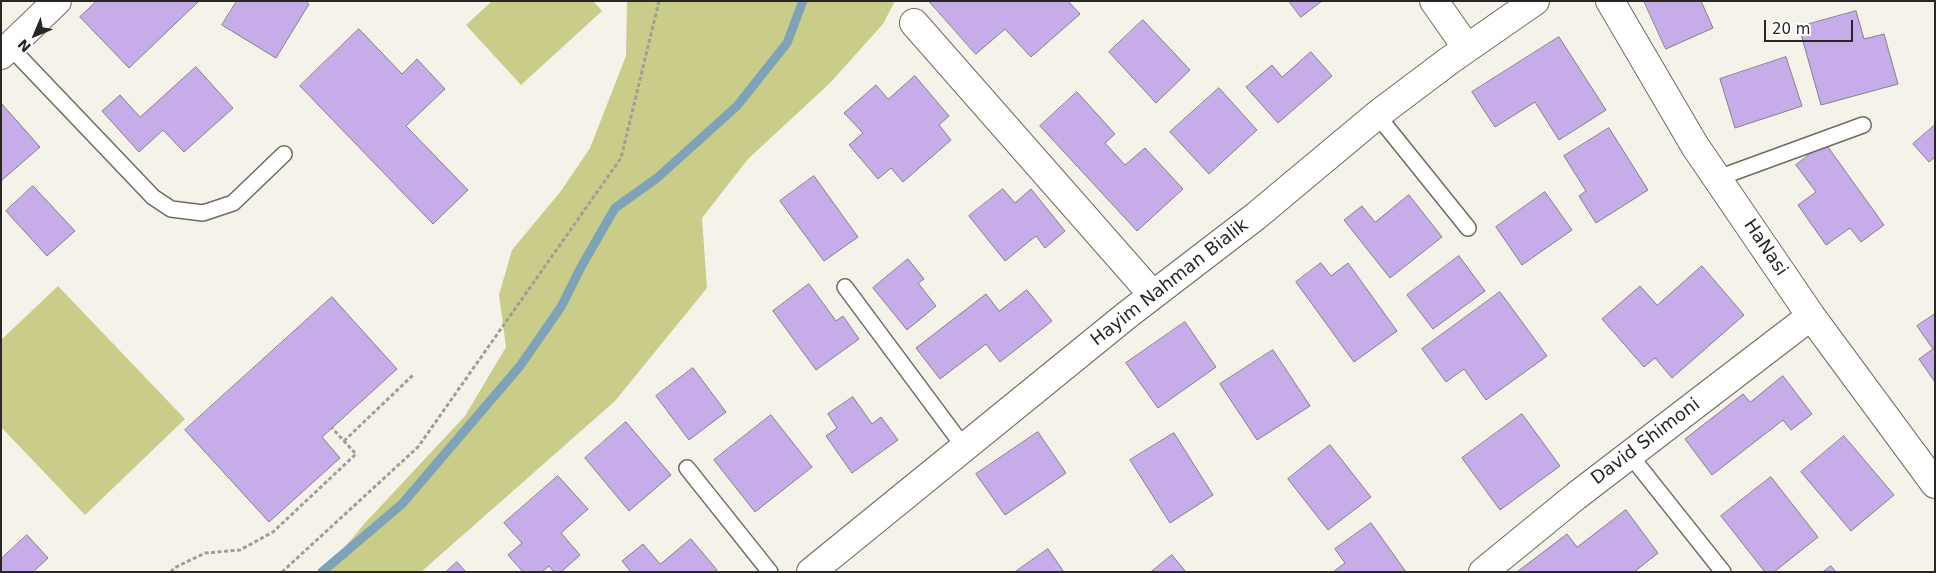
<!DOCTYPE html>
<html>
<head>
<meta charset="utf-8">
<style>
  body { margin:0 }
  #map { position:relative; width:1936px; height:573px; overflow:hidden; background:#f5f2ea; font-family:"DejaVu Sans",sans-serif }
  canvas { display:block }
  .frame { position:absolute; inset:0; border:2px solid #282724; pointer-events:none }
  .north { position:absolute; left:10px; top:10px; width:50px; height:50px; -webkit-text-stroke:4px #fff; paint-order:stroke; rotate:225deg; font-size:14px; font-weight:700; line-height:20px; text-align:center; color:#282724 }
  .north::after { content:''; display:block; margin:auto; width:18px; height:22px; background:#282724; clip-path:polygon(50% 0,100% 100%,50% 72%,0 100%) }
  .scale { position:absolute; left:1764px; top:20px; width:89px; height:22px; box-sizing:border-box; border:2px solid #282724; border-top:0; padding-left:6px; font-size:15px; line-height:18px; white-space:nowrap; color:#282724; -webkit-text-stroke:4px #fff; paint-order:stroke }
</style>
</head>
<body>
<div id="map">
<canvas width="1936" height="573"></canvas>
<div class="frame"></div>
<div class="north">N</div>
<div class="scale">20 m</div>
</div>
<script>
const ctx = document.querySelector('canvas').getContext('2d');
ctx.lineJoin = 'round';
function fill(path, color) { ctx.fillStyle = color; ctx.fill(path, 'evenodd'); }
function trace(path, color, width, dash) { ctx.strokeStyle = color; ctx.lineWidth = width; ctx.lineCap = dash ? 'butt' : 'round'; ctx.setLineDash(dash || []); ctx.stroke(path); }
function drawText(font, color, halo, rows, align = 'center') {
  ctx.font = font + ' "DejaVu Sans",sans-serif'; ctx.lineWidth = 4; ctx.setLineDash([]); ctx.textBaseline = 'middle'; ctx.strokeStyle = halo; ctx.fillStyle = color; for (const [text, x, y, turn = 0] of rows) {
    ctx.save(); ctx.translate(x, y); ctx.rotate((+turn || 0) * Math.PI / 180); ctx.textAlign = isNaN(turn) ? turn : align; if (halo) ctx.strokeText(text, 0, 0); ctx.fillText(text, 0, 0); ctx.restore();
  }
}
const green = new Path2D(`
  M492,1H593L602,11L521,85L466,25Z
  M627,1H895L883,24L830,83L748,159L702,218L707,288L615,401L421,572H324L365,523L465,416L506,347L499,295L512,250L561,191L590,148L626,56Z
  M58,286L185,419L85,515L1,427V340Z`);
const stream = new Path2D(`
  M322,572L402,504L520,366L561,307L581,267L615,208L657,178L737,106L787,43L803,1`);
const building = new Path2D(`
  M97,1H199L129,68L80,17Z
  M237,1H305L309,4L276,58L222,25Z
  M929,1H1068L1080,14L1031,57L1005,29L976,54Z
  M1289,1H1322L1301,17Z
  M1644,1H1701L1713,28L1666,49Z
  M1856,11L1864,39L1884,34L1898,84L1821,105L1799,27Z
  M1143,20L1190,70L1156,103L1109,52Z
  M359,29L402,74L417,59L445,89L406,126L468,190L433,224L300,86Z
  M1559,37L1606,110L1559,140L1535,102L1495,127L1472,92Z
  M1311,52L1332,76L1278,123L1246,87L1272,65L1282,77Z
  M1786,57L1802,106L1735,128L1720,79Z
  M196,67L233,108L184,152L163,130L139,152L102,111L120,95L140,117Z
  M915,76L949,116L939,125L951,140L903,182L891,168L878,179L849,145L863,133L844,113L876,85L888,99Z
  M1219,88L1257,130L1209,174L1170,132Z
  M1077,92L1115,134L1105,143L1125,165L1145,148L1183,189L1137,231L1040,126Z
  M1,103L40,147L1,181Z
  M1935,125V157L1929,162L1913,144Z
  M1609,128L1648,190L1596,223L1579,196L1586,191L1564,156Z
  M1825,143L1884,225L1861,242L1850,228L1826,245L1798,205L1816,192L1796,165Z
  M814,176L858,237L824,261L780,201Z
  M33,186L75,231L47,256L6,211Z
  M1003,189L1015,203L1031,189L1065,231L1045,248L1036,236L1005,261L969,216Z
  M1545,192L1572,230L1522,265L1496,227Z
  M1409,195L1442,237L1390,278L1344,220L1362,206L1375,222Z
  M1459,256L1485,291L1433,329L1407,295Z
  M908,259L924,279L918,283L936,306L907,330L873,288Z
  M1321,263L1331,276L1348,263L1397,331L1354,362L1296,282Z
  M1702,266L1744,315L1672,378L1655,358L1644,367L1602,319L1640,286L1657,305Z
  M809,284L836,321L843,316L859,339L816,370L773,311Z
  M1027,290L1052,321L1000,362L986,344L940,379L916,348L986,294L999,311Z
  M1500,292L1547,356L1486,400L1464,369L1446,382L1422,349Z
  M332,297L397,369L322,437L340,458L269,522L185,430Z
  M1935,314V382L1919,359L1933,349L1917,326Z
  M1185,322L1216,367L1158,408L1126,363Z
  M1273,350L1310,406L1257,440L1220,384Z
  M693,368L726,412L689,440L656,396Z
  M1783,376L1812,414L1791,430L1783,420L1712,475L1685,439L1743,394L1750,402Z
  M853,397L872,424L881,417L898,440L852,473L826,436L837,428L828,414Z
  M1522,414L1560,466L1500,510L1462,458Z
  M771,415L812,467L755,512L714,460Z
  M626,422L671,475L629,511L585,458Z
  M1038,432L1066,473L1005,515L976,474Z
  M1174,433L1213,495L1170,523L1130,460Z
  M1844,436L1894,495L1851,531L1801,472Z
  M1330,445L1371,497L1328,530L1288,479Z
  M558,476L588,509L561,533L580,555L561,572H554L549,566L542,572H523L508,555L522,543L504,523Z
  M1771,477L1818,537L1774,572H1765L1721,516Z
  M1626,510L1658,553L1634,572H1517L1567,534L1577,547Z
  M1371,523L1406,572H1333L1345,563L1335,549Z
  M27,535L48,558L33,572H1V559Z
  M691,539L717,570L715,572H631L622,561L643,544L660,564Z
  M1048,549L1064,572H1015Z
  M1172,555L1186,572H1151Z
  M457,562L466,572H446Z
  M1831,566L1836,572H1823Z`);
const path = new Path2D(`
  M344,441L413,375
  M171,572L174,568L205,553L240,550L273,532L356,454L332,428
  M282,572L418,447L621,158L659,1`);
const service = new Path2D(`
  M10,47L153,197L171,209L203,213L233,203L284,154
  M1377,115L1468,228
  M1718,178L1863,125
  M845,287L964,447
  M1630,455L1723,572
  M687,468L770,572`);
const minor = new Path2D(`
  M1434,1L1467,48
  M1610,1L1695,146L1811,316L1935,484
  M914,23L1153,295
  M1,55L57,1
  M811,572L1127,315L1256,216L1377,115L1450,60L1535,1
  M1483,572L1576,496L1811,316`);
const streetNames = [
  ["HaNasi",1765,248,56],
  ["Hayim Nahman Bialik",1170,283,-38],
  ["David Shimoni",1646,442,-37]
];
fill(green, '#cacc89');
trace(stream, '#7ea2b8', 9);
fill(building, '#c6ace8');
trace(building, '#838087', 1);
trace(service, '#6d6b63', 18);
trace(minor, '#6d6b63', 30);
trace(path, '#a09e98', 3, [4, 2.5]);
trace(service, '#fff', 15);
trace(minor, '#fff', 28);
drawText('18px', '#282724', '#fff', streetNames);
</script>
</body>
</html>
